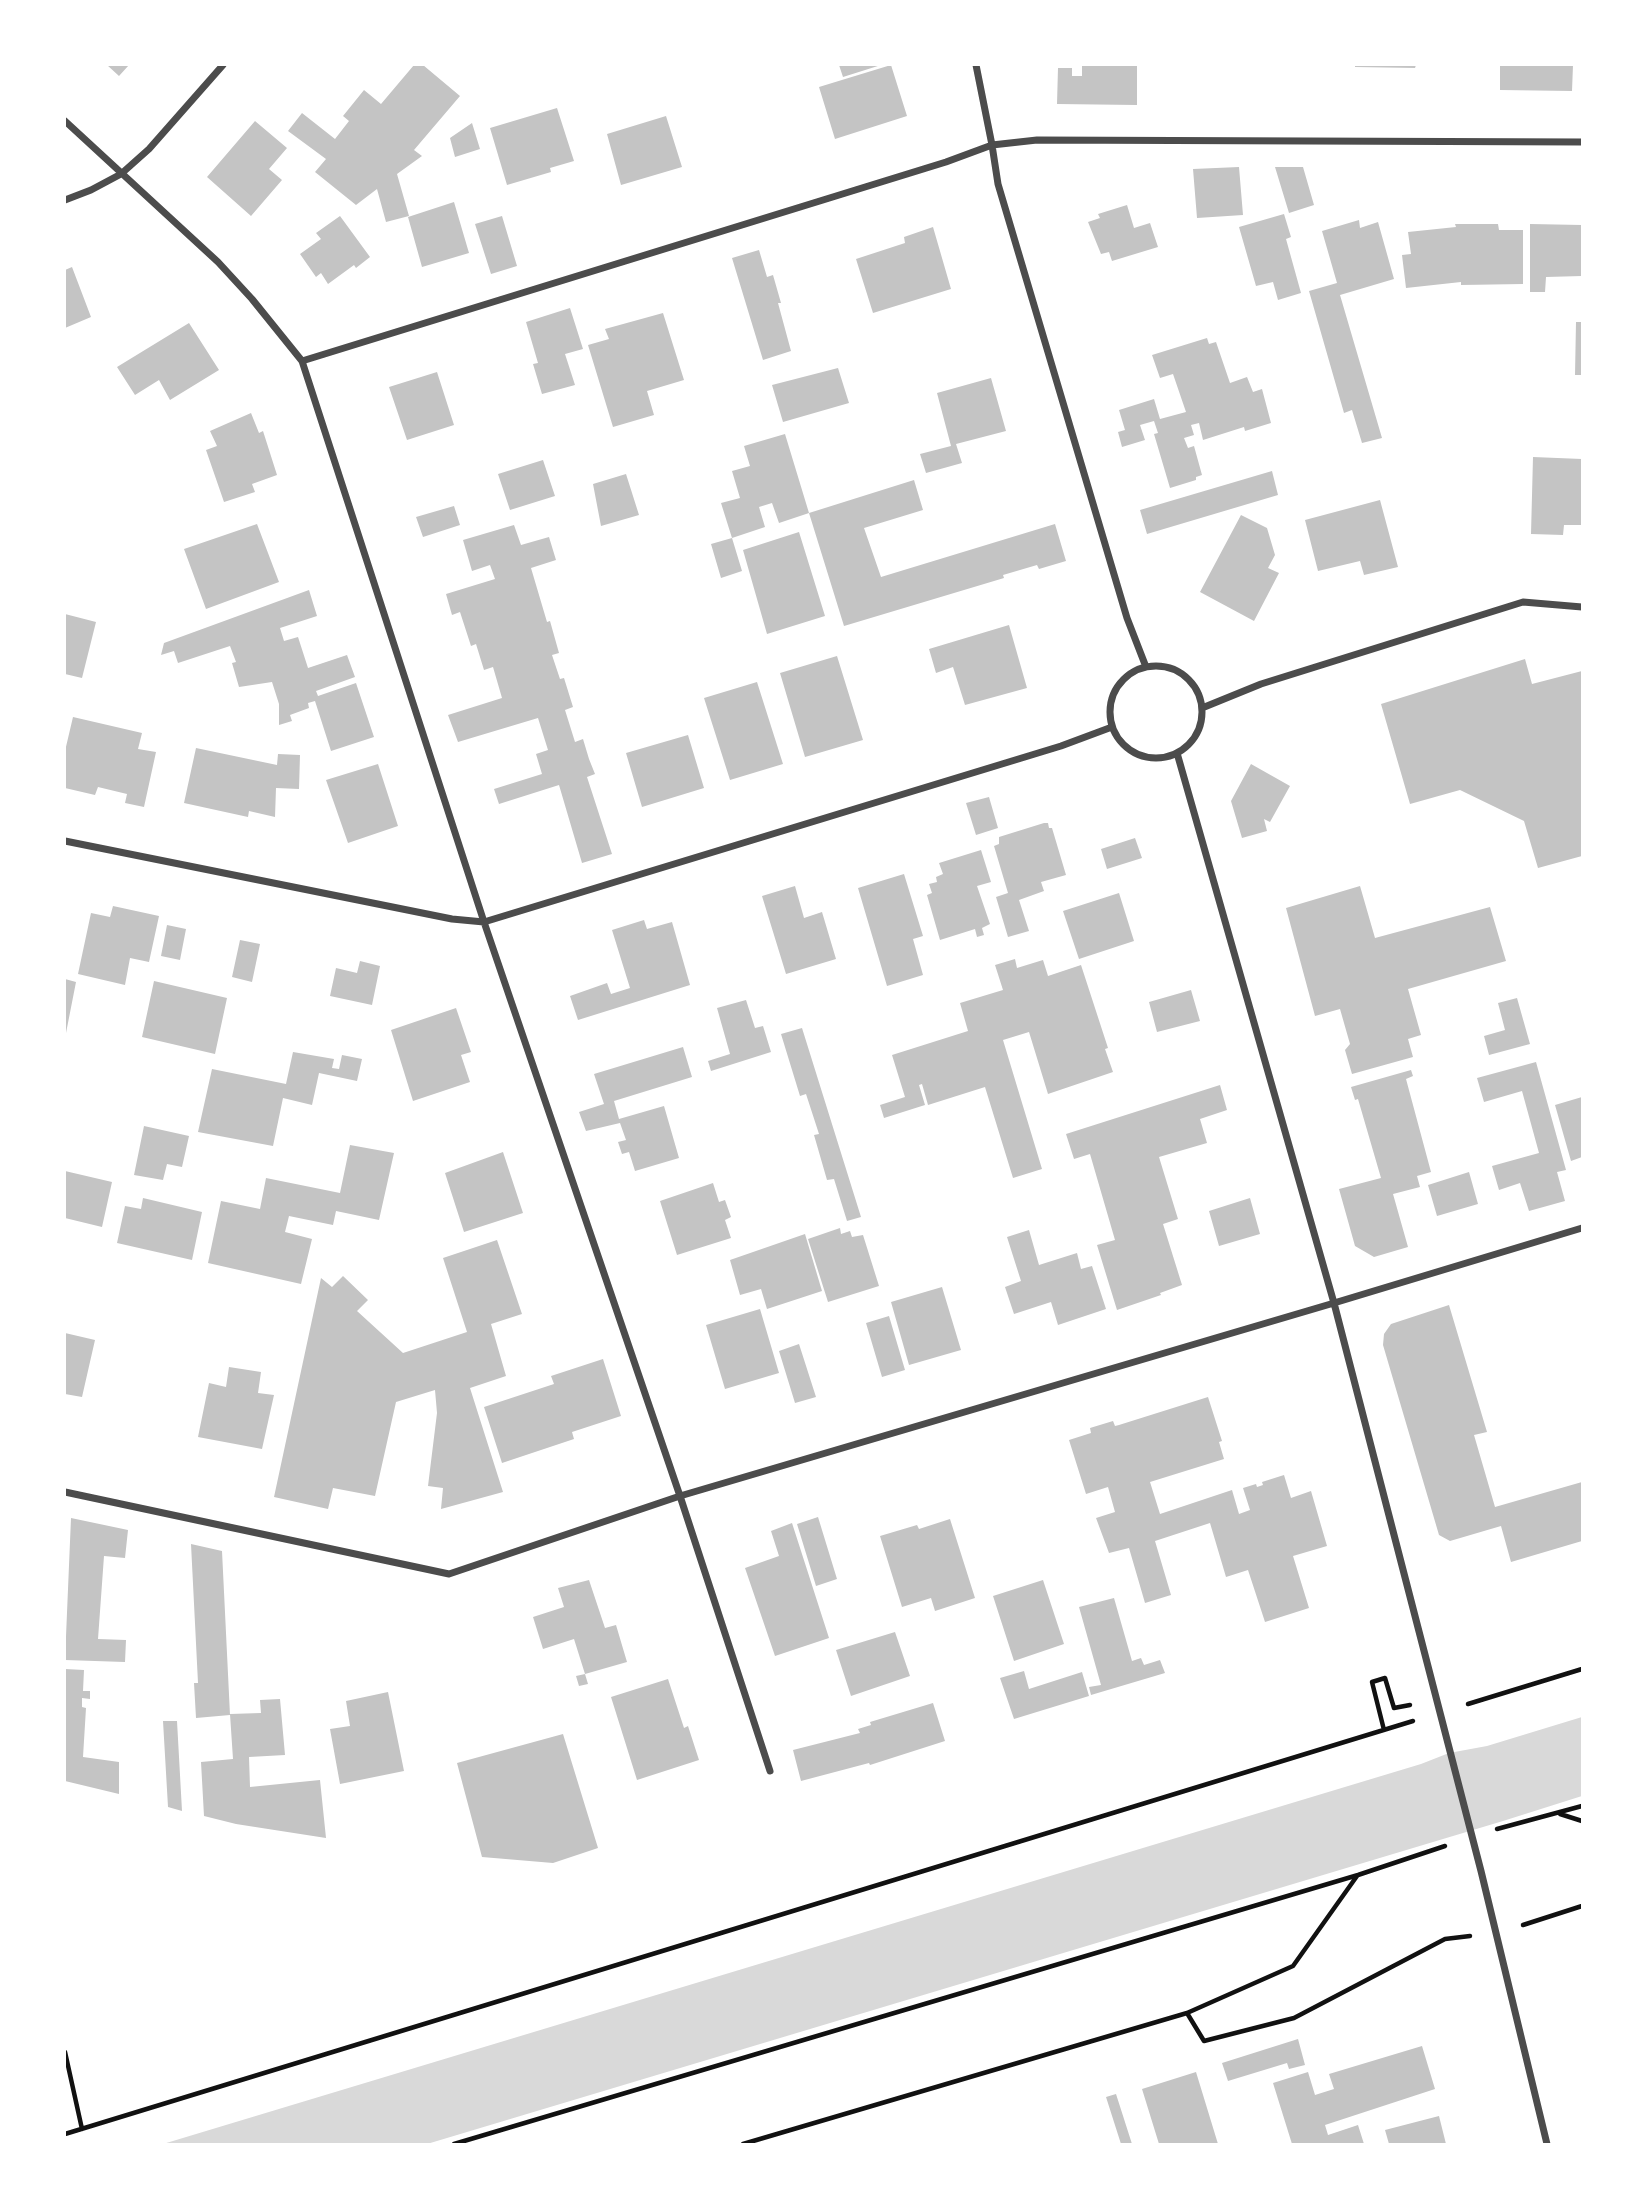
<!DOCTYPE html>
<html>
<head>
<meta charset="utf-8">
<style>
  body { margin:0 }
  #map { position:relative; width:1647px; height:2209px; overflow:hidden; background:#fff; font-family:Cabin,sans-serif }
  canvas { display:block }
  .frame { position:absolute; inset:0; border:66px solid #fff; pointer-events:none }
</style>
</head>
<body>
<div id="map">
<canvas width="1647" height="2209"></canvas>
<div class="frame"></div>
</div>
<script>
const ctx = document.querySelector('canvas').getContext('2d');
ctx.lineJoin = 'round';
function fill(path, color) { ctx.fillStyle = color; ctx.fill(path, 'evenodd'); }
function trace(path, color, width, dash) { ctx.strokeStyle = color; ctx.lineWidth = width; ctx.lineCap = dash ? 'butt' : 'round'; ctx.setLineDash(dash || []); ctx.stroke(path); }
const water = new Path2D(`
  M1582,1717V1796L1503,1821L427,2144H163L1421,1764L1449,1753L1487,1746Z`);
const building = new Path2D(`
  M107,65H129L119,76Z
  M414,65H423L460,96L414,150L422,156L397,174L409,216L386,222L377,189L356,205L315,172L326,159L288,131L302,113L335,139L349,121L343,116L364,90L381,104Z
  M839,65H881L843,77Z
  M891,65L907,116L835,139L819,87Z
  M1082,65H1137V105L1057,104L1058,68H1072V76H1082Z
  M1355,65H1416L1415,68L1355,67Z
  M1500,65H1573L1572,91L1500,90Z
  M557,108L574,161L550,168L551,172L507,185L490,128Z
  M666,116L682,167L621,185L607,134Z
  M255,121L287,148L269,169L282,180L251,216L207,177Z
  M472,123L480,149L455,157L450,138Z
  M1239,167L1243,215L1197,218L1193,169Z
  M1275,167H1303L1314,205L1289,213Z
  M454,202L469,253L422,267L408,217Z
  M1127,205L1134,228L1150,223L1158,247L1112,261L1109,252L1101,254L1088,222L1100,218L1098,214Z
  M1284,214L1291,237L1286,239L1301,293L1278,300L1273,282L1256,286L1239,227Z
  M340,216L370,257L356,268L354,265L328,284L321,273L316,277L300,254L321,239L316,233Z
  M502,216L517,266L491,274L475,224Z
  M1359,220L1360,228L1378,222L1394,279L1340,295L1382,438L1362,443L1352,410L1344,413L1309,291L1337,283L1322,231Z
  M1455,224H1498L1499,230H1523V284L1461,285V282L1406,288L1402,255L1411,254L1408,232L1456,227Z
  M1530,224L1582,225V276L1546,277L1545,292H1530Z
  M933,227L951,289L873,313L856,259L905,243L904,237Z
  M759,250L767,277L773,275L781,303H778L791,351L763,360L732,258Z
  M72,267L91,317L65,328V270Z
  M570,308L583,349L565,354L575,385L542,394L533,364L538,363L526,322Z
  M663,313L684,380L647,391L654,415L613,427L588,345L609,339L605,329Z
  M1576,322H1582V375H1575Z
  M189,323L219,370L170,400L159,380L135,395L117,367Z
  M1207,338L1209,344L1216,342L1230,383L1247,377L1253,392L1262,389L1271,423L1245,431L1244,427L1203,440L1199,423L1191,425L1194,435L1184,438L1188,448L1194,446L1202,475L1196,477V480L1170,488L1154,434L1158,433L1154,421L1140,425L1145,440L1122,447L1118,432L1125,430L1119,410L1154,399L1160,419L1186,412L1173,374L1160,378L1152,355Z
  M838,368L849,403L783,422L772,385Z
  M437,372L454,425L407,440L389,387Z
  M991,378L1006,431L956,444L962,463L926,473L920,454L951,446L937,393Z
  M251,413L259,433L263,431L277,475L252,484L255,492L224,502L206,450L217,446L210,431Z
  M785,434L809,513L779,523L772,503L759,507L765,527L732,538L721,503L740,498L732,471L750,466L744,446Z
  M1533,457L1582,459V525H1564L1563,535L1531,534Z
  M543,460L555,496L510,510L498,474Z
  M1272,471L1278,495L1147,534L1140,510Z
  M626,474L639,515L601,526L593,484Z
  M914,480L923,510L864,528L881,577L1055,524L1066,561L1039,569L1037,565L1003,575L1004,578L844,626L809,513Z
  M1380,500L1398,567L1364,575L1360,561L1318,571L1305,520Z
  M454,506L460,525L423,537L416,517Z
  M1241,515L1267,528L1275,555L1268,568L1279,573L1254,621L1200,592Z
  M257,524L279,582L206,609L184,549Z
  M514,525L521,545L549,537L556,560L531,568L547,622L550,621L559,653L552,655L560,679L564,678L573,707L565,710L575,742L583,739L589,759L595,774L587,777L612,854L582,863L559,785L499,804L494,789L542,774L536,754L548,750L538,718L458,742L448,715L502,698L493,667L484,670L476,644L471,646L460,612L452,615L446,594L495,579L490,565L472,571L463,540Z
  M799,532L825,616L767,634L743,550Z
  M732,538L742,571L721,578L711,544Z
  M309,590L317,616L280,628L284,641L298,637L308,668L347,655L355,677L316,691L318,696L356,683L374,737L331,751L315,701L308,703L309,708L290,715L292,721L279,725V704L272,682L239,687L232,663L236,662L230,646L178,663L174,651L161,655L164,643Z
  M65,614L96,622L82,678L65,674Z
  M1009,625L1027,688L965,705L953,667L936,673L929,649Z
  M837,656L863,740L805,757L780,673Z
  M1525,659L1532,684L1582,671V856L1538,868L1524,821L1460,790L1410,804L1381,704Z
  M757,682L783,764L730,780L704,698Z
  M73,717L142,733L138,749L156,752L144,807L125,803L127,794L98,787L95,795L65,788V751Z
  M688,735L704,788L642,807L626,753Z
  M196,748L277,765L278,754L300,755L299,789L276,788L275,817L249,811L248,817L184,803Z
  M378,764L398,826L348,843L326,780Z
  M1251,764L1290,786L1270,822L1264,819L1267,831L1242,838L1231,801Z
  M989,797L998,828L976,835L966,803Z
  M1044,823H1048L1049,828H1052L1066,875L1041,882L1044,891L1019,900L1029,931L1008,937L996,897L1008,893L994,846L999,844V837Z
  M1135,838L1142,858L1107,869L1101,849Z
  M981,850L991,882L977,886L990,924L982,928L984,935L977,937L975,929L940,940L927,895L932,893L929,884L937,882L936,877L943,874L939,863Z
  M904,874L923,936L913,939L923,975L887,986L858,888Z
  M795,886L804,918L822,912L836,959L786,974L762,896Z
  M1360,886L1375,938L1490,907L1506,961L1408,989L1421,1035L1408,1039L1413,1057L1352,1074L1345,1050L1350,1044L1340,1009L1315,1016L1286,908Z
  M1119,893L1134,941L1079,959L1063,911Z
  M113,906L159,916L149,962L130,958L125,985L78,974L91,913L110,917Z
  M644,920L647,929L672,922L690,985L578,1020L570,996L607,983L611,994L630,988L612,930Z
  M167,925L186,929L180,960L161,956Z
  M240,940L260,944L252,982L232,977Z
  M1015,959L1017,968L1043,960L1048,976L1081,965L1108,1048L1105,1049L1113,1072L1048,1094L1029,1032L1003,1040L1042,1169L1013,1178L985,1087L928,1105L922,1084L919,1085L925,1105L884,1118L880,1105L905,1097L892,1055L968,1031L960,1003L1003,990L995,965Z
  M360,961L380,966L372,1005L330,996L336,968L357,973Z
  M65,979L76,982L66,1033L65,1032Z
  M154,981L227,998L215,1054L142,1037Z
  M1191,990L1200,1021L1157,1032L1149,1002Z
  M1517,998L1530,1044L1489,1055L1484,1036L1505,1030L1498,1003Z
  M746,1000L755,1028L763,1026L771,1052L711,1071L708,1061L730,1054L717,1008Z
  M456,1008L471,1052L461,1055L470,1082L413,1101L391,1030Z
  M802,1028L861,1217L847,1221L834,1179L827,1180L814,1135L819,1134L806,1094L800,1096L781,1034Z
  M683,1047L692,1077L614,1101L619,1119L664,1106L679,1158L635,1171L629,1152L622,1154L618,1142L626,1140L620,1123L586,1131L579,1112L604,1104L594,1074Z
  M293,1052L334,1059L332,1068L339,1069L342,1055L362,1059L357,1081L319,1073L312,1105L283,1098L273,1146L198,1132L212,1069L286,1084Z
  M1536,1062L1566,1170L1557,1172L1565,1201L1529,1211L1520,1183L1499,1190L1492,1166L1539,1153L1522,1091L1484,1102L1477,1078Z
  M1411,1070L1413,1076L1406,1079L1431,1172L1417,1176L1420,1187L1393,1194L1408,1247L1374,1257L1355,1246L1339,1189L1381,1178L1358,1099L1355,1100L1351,1087Z
  M1220,1085L1227,1110L1200,1119L1207,1143L1159,1157L1178,1219L1163,1224L1182,1285L1160,1293L1161,1295L1117,1310L1097,1245L1115,1240L1090,1154L1074,1159L1066,1134Z
  M1582,1097V1157L1571,1161L1555,1105Z
  M144,1126L189,1136L182,1167L167,1164L163,1180L134,1175Z
  M350,1145L394,1153L379,1220L336,1211L333,1225L289,1216L285,1232L312,1239L301,1284L208,1263L221,1201L260,1209L266,1178L340,1193Z
  M503,1152L523,1213L464,1232L445,1173Z
  M65,1171L112,1182L102,1227L65,1218Z
  M1469,1172L1478,1204L1437,1216L1428,1185Z
  M713,1183L719,1202L725,1200L731,1217L725,1220L731,1238L677,1255L660,1201Z
  M143,1198L202,1212L192,1260L117,1243L125,1206L141,1209Z
  M1250,1198L1260,1234L1219,1246L1209,1211Z
  M840,1228L841,1234L850,1231L852,1237L863,1235L879,1286L828,1302L808,1239Z
  M1029,1230L1039,1265L1077,1253L1081,1269L1092,1266L1106,1309L1058,1325L1051,1302L1014,1314L1005,1287L1021,1281L1007,1237Z
  M805,1234L822,1291L767,1309L761,1289L740,1295L730,1260Z
  M497,1240L522,1314L491,1324L506,1376L470,1388L503,1492L441,1509L443,1488L428,1486L437,1413L435,1390L396,1402L375,1496L333,1488L328,1509L274,1497L321,1278L332,1287L343,1276L368,1300L357,1311L403,1353L467,1332L443,1258Z
  M942,1287L961,1350L909,1365L891,1302Z
  M1449,1305L1487,1432L1474,1435L1495,1507L1582,1482V1541L1511,1562L1501,1526L1450,1541L1439,1535L1383,1345L1384,1334L1391,1324Z
  M760,1309L779,1373L725,1389L706,1325Z
  M889,1316L905,1370L882,1377L866,1323Z
  M65,1333L95,1340L82,1397L65,1394Z
  M799,1344L816,1397L795,1403L779,1351Z
  M603,1359L621,1416L572,1432L574,1439L502,1463L484,1407L554,1384L551,1376Z
  M229,1367L261,1372L258,1393L274,1395L262,1449L198,1437L209,1383L226,1387Z
  M1208,1397L1222,1441L1219,1442L1224,1459L1150,1482L1160,1514L1232,1490L1239,1514L1250,1510L1243,1488L1256,1484L1257,1487L1263,1485L1262,1482L1284,1475L1291,1498L1311,1491L1327,1546L1293,1556L1309,1608L1265,1622L1248,1570L1226,1577L1210,1523L1155,1541L1171,1595L1145,1603L1129,1548L1109,1553L1096,1518L1115,1512L1108,1487L1086,1494L1069,1440L1091,1433L1090,1428L1113,1421L1115,1426L1119,1425Z
  M818,1517L837,1579L816,1586L797,1524Z
  M71,1518L128,1530L125,1558L104,1556L98,1639L126,1640L125,1662L65,1660Z
  M950,1519L975,1598L935,1611L931,1598L902,1607L880,1536L917,1525L919,1529Z
  M792,1523L829,1638L775,1656L745,1568L779,1556L771,1531Z
  M191,1544L222,1551L230,1715L196,1718L194,1683H198Z
  M589,1580L605,1628L616,1625L627,1662L585,1674L588,1684L579,1686L576,1676L585,1674L574,1639L543,1649L533,1617L564,1607L558,1588Z
  M1043,1580L1064,1644L1014,1661L993,1596Z
  M1114,1598L1132,1661L1141,1658L1144,1665L1160,1660L1165,1673L1091,1695L1089,1687L1101,1685L1079,1607Z
  M895,1632L910,1676L851,1696L836,1650Z
  M65,1669L84,1670L83,1691H90V1699L82,1698V1707L86,1708L83,1757L119,1762V1794L65,1781Z
  M1024,1671L1029,1689L1082,1672L1089,1696L1014,1719L1000,1678Z
  M668,1679L684,1728L688,1726L699,1760L637,1780L611,1697Z
  M388,1692L404,1771L340,1784L330,1729L350,1726L346,1701Z
  M280,1699L285,1755L249,1757L250,1787L320,1780L326,1838L236,1824L204,1816L201,1762L233,1759L230,1714L261,1713L260,1700Z
  M933,1703L945,1741L870,1765L869,1763L801,1781L793,1750L860,1733L858,1729L871,1725L870,1722Z
  M163,1721H177L182,1811L168,1807Z
  M563,1734L598,1848L553,1863L482,1857L457,1763Z
  M1298,2039L1305,2065L1289,2069L1287,2063L1228,2081L1222,2063Z
  M1422,2046L1435,2089L1325,2125L1328,2135L1358,2125L1364,2144H1292L1273,2083L1308,2072L1315,2095L1334,2089L1329,2074Z
  M1196,2072L1218,2144H1159L1142,2089Z
  M1116,2094L1132,2144H1121L1106,2097Z
  M1439,2116L1446,2144H1389L1385,2130Z`);
const path = new Path2D(`
  M1468,1704L1582,1669
  M1384,1730L1372,1682L1385,1678L1394,1708L1410,1705
  M1560,1814L1582,1821
  M1497,1829L1582,1806
  M1523,1925L1582,1906
  M1187,2013L1204,2041L1294,2018L1445,1939L1470,1936
  M65,2052L82,2129
  M65,2134L1413,1721
  M454,2144L1358,1875L1445,1846
  M743,2144L1187,2013L1293,1966L1357,1876`);
const minor = new Path2D(`
  M976,65L992,145L998,184L1127,618L1146,667
  M65,121L218,262L252,299L302,361L484,922L680,1496L770,1771
  M65,200L91,190L121,174L149,149L223,65
  M302,361L946,162L992,145L1037,140L1582,142
  M1110 712a46 46 0 1 1 92 0a46 46 0 1 1-92 0Z
  M1202,708L1261,684L1523,602L1582,607
  M1177,753L1334,1303L1481,1871L1547,2144
  M65,841L452,919L484,922L1061,746L1112,727
  M65,1492L449,1574L680,1496L1334,1303L1582,1228`);
fill(water, '#d9d9d9');
fill(building, '#c4c4c4');
trace(path, '#111', 4.5);
trace(minor, '#4c4c4c', 7);
</script>
</body>
</html>
